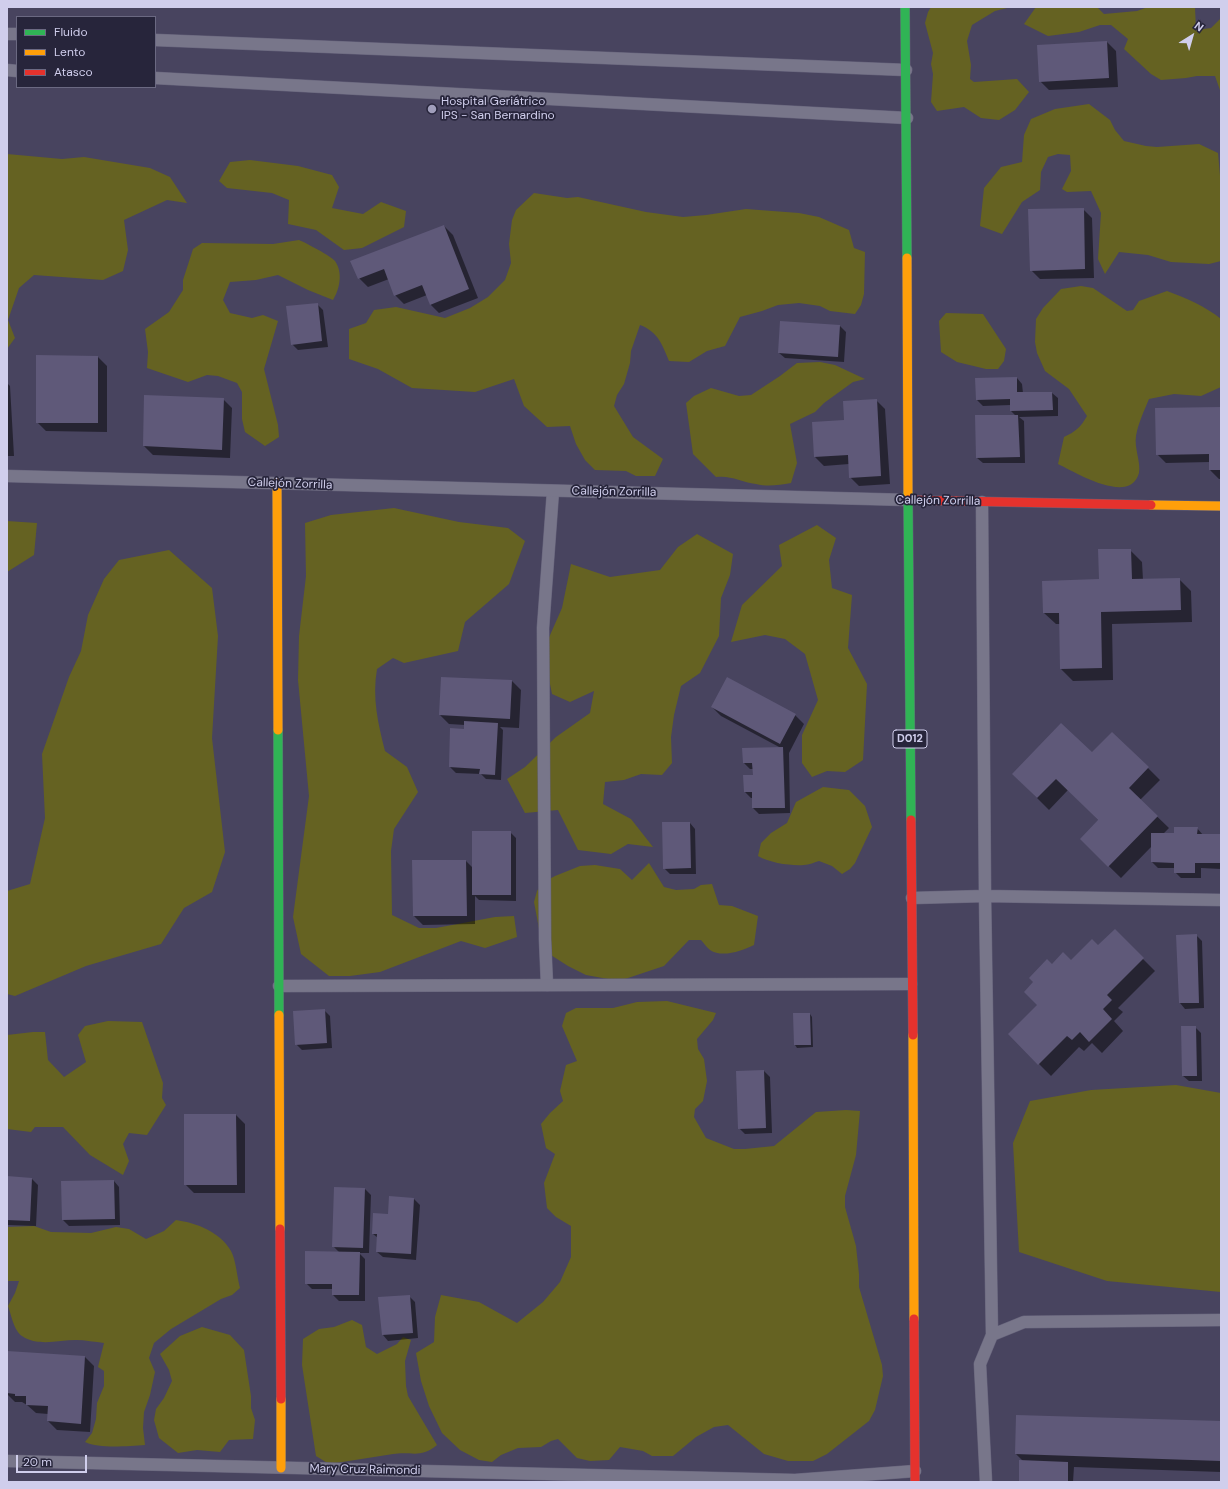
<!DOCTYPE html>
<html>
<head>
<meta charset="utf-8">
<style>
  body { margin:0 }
  #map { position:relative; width:1228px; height:1489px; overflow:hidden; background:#48445f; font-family:"DM Sans",sans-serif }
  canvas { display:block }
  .frame { position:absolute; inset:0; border:8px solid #d0ceec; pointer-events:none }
  .legend { position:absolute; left:16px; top:16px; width:140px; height:72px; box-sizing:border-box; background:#27253b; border:1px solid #6b6982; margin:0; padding:5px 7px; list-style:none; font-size:12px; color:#d0ceec }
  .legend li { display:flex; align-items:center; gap:8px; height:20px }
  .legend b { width:20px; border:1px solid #6b6982 }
  .north { position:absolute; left:1172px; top:16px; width:40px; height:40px; -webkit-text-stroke:3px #27253b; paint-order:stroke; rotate:37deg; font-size:11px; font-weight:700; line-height:16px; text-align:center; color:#d0ceec }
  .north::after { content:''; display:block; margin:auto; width:14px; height:18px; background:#d0ceec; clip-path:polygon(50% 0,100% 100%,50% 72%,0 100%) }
  .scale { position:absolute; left:16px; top:1455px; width:71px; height:18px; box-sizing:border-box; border:2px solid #d0ceec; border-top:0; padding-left:5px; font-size:12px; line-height:14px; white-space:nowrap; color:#d0ceec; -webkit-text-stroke:3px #27253b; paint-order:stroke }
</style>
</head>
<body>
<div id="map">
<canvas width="1228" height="1489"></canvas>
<div class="frame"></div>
<ul class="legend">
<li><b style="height:5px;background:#30b455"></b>Fluido</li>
<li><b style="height:5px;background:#ff9f0a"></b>Lento</li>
<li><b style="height:5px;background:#e5322d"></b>Atasco</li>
</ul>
<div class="north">N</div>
<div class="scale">20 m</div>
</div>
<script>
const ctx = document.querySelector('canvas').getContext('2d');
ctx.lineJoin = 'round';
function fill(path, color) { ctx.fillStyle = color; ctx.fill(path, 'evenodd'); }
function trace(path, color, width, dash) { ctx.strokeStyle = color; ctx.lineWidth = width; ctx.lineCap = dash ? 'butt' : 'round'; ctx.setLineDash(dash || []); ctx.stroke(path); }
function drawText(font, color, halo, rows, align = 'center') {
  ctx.font = font + ' "DM Sans",sans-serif'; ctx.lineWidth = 3.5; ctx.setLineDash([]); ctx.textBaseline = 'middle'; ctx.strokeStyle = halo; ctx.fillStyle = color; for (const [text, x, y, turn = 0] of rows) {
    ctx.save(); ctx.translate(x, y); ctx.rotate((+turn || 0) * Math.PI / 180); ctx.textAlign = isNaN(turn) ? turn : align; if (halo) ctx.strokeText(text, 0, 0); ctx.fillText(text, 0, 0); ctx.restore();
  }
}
const green = new Path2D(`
  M931,7H1011L995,11L972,25L967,41L971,65L970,79L974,82L1017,79L1029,92L1015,110L999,120L981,118L964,107L937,111L931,102L933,74L931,64L933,53L925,23L928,12Z
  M1036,7H1097L1104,14L1137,11L1148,7H1195L1196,30L1211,28L1221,18V93L1215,76H1197L1186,78L1161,80L1151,74L1124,49L1128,39L1111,25H1100L1079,32L1048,36L1024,24Z
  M1089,104L1110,120L1115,130L1124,141L1146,146L1157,147L1199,144L1218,153L1221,187V261L1209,264L1171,262L1148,255L1119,252L1105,274L1098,259L1101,213L1091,191L1067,192L1062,189L1071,171L1070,155L1058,154L1048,157L1041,172L1040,190L1022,202L1002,234L980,226L984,188L1001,167L1022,162L1024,135L1031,119L1055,109Z
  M7,154L62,159L84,157L150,168L170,177L187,203L167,200L124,220L128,250L123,271L103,280L34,275L19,288L8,320L15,338L7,349Z
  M250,160L298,166L332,175L339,187L332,208L363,214L381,202L406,211L404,227L362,248L344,250L316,230L288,224L289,200L272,193L227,188L219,181L230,162Z
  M534,193L567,198L578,197L646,212L683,217L706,215L746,209L799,213L819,217L849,230L854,248L865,252L864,294L861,305L855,314L830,311L820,306L799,303L778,305L762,311L740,317L725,346L707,351L689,362L669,361C662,344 658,332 640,325L631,351L630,363L624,384L617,395L614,406L633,437L663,459L655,476H636L626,471L595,470L585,460L576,444L570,426L547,427L524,406L514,379L475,392L412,388L378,369L349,359V329L366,323L374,310L396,307L445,318L470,308L488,297L505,280L511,263L509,244L512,220L516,210Z
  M299,240C306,243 331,256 335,261C343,272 340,289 333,300L308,290L278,275L256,280L230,282L223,300L230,313L252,318L263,315L278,321L264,369L278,425L279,437L265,446L245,432L242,419V392L237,383L218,376L207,375L188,382L147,368L148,352L145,329L169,312L183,290V280L193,249L202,243L273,244Z
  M1081,286L1093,288L1127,311L1133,310L1139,301L1167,291C1186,298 1205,306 1221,319V387L1201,396L1174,394L1149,399C1144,411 1138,424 1136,436C1134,448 1141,462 1139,473C1130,506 1075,472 1058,464L1064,437C1075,432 1081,427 1087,416L1069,389L1045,371L1037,353L1035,342L1036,319L1043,308L1061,289Z
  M946,313L983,314L1006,349L1004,361L998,369H986L957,362L941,352L939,321Z
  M820,362L835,365L865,379L853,382L824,403L815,412L790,424L797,463L791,483C779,485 768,487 756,484C741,482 731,475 716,477L693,454L686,403L694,396L711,388L739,396L751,395L780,376L797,363Z
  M394,508L459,522L508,528L525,541L509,584L465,622L458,651L404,663L393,658L377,669C372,698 378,723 385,751L407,767L418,792L394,829L391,851L392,915L419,928H436L495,917L514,916L517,937L485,948L461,941L380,972L350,976H329L301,954L293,917L309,796L298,680L299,636L306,576L305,523L331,515Z
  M7,521L37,523L34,555L7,572Z
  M817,525L836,538L829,560L832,588L852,595L848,648L867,684L863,760L845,772L827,771L812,777L802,763V735L818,700L805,654L785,639L765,635L731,642L742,605L782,566L779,545Z
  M697,534L733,554L730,575L721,598L719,636L700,673L681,686L674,715L671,737L672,763L662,775L641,774L624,780L605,782L603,804L631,819L653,847L628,844L611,854L578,850L558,810L525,813L507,779L525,767L556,737L590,713L594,691L570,702L552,694L547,669V642L562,608L571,564L610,577L660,570L678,547Z
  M169,550L212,588L218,636L212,738L225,852L212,892L184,908L161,944L86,966L15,996L7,994V891L30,884L45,818L42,754L69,677L81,651L88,615L104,579L119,560Z
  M823,787L849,790L865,806L872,827L855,863L850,869L842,874L832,866L819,861C815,862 809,865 804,865C791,866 770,863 758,856L761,843L771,833L787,823L796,802Z
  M649,863L664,887L676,890L694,889L701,885L712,884L719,905L732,906L758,916L754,945C742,951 722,958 710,950C706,947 704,943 701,940H689L664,966L619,981L586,975L568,966L543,950L534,902L537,891L542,883L555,876L580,866L595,865L620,869L632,880Z
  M667,1001L716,1013L713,1020L697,1039L698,1049L704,1059L707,1081L703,1101L695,1109L694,1117L706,1138L734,1149H745L774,1146L816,1112L846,1110L860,1111L856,1155L845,1196V1207L856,1246L859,1274V1287L882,1365L883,1376L875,1410L869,1421L827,1454L813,1461H788L764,1454L728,1425L714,1427L696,1437L673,1456H652L643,1451L620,1447L609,1460L590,1461L577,1458L558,1439L551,1441L541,1447L518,1448L501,1455L492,1462L479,1460L460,1450L442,1433L429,1406L421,1381L416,1353L434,1342L435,1317L441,1295L479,1302L517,1323L543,1302L560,1282L571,1257V1226L556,1217L547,1208L544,1183L555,1154L546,1148L541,1124L550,1113L563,1101L560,1091L566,1065L577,1061L562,1026L566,1013L576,1008H613L637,1002Z
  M108,1021L142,1022L163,1083L162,1098L166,1105L147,1135L129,1133L123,1144L129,1161L123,1175L90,1155L63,1127H35L31,1132L7,1129V1035L33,1032H45L48,1060L64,1077L86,1062L78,1035L85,1026Z
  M1176,1085L1221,1093V1292L1107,1281L1019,1252L1013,1143L1030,1101L1091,1090Z
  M176,1220C197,1223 220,1232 231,1251C236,1260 237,1277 240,1288L232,1295L221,1299L171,1329L154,1343L149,1358L155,1372L150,1395L144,1412L143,1428L145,1445C128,1446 100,1449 85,1442L92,1433L96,1419L97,1403L104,1386V1371L98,1367L104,1343C95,1342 85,1340 76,1340C59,1340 38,1347 22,1336C14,1331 11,1314 8,1306L15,1293L19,1281H7V1227L34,1226L51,1232L91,1233L116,1227L129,1229L146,1239L164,1231Z
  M352,1320L362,1325L366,1347L377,1354L397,1344L403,1337L411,1340L405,1361L406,1386L408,1396L437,1445C420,1459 412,1451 393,1454C372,1457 351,1461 329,1464L316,1456L302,1365L303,1339L319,1329L334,1327Z
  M202,1327L230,1335L244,1350L251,1396V1408L255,1420L253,1439L229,1440L220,1452L197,1450L178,1453L159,1438L154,1420L156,1409L164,1398L172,1381L169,1370L160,1354L180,1336Z`);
const shadow = new Path2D(`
  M1107,42L1116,51L1118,87L1049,90L1040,81Z
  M1083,209L1092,218L1094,278L1040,279L1031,270Z
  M444,226L453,235L478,298L439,313L430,304L427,295L404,304L395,295L389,279L368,287L359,278Z
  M317,304L323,310L328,347L298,350L292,344Z
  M840,326L846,332L844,362L785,358L779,353Z
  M98,357L107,366V432L46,431L37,422Z
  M1017,378L1022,384L1023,393H1052L1058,398V416L1019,417L1024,421L1025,463H983L977,458L1016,416L1011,411V405L983,406L977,400Z
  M7,383L10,386L14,456H7Z
  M223,399L232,408L230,458L153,455L144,446Z
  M876,400L885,409L890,484L859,486L850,477L849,464L824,466L815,457L845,421Z
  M1221,408V479H1219L1210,470V462L1166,463L1157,454Z
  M1130,550L1142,562L1143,580L1179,579L1191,591L1192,622L1112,624L1113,680L1073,681L1061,669L1060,624H1056L1044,613L1100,580Z
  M512,681L521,690L519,728L500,727L503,730L501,780L486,779L481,774L456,773L450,767L465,730V725L449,724L440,715Z
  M712,707L795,715L804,724L789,753L790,813L759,814L753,808V798H751L745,792L754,776L753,769H750L744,763L781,748L721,716Z
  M1092,754L1148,768L1160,780L1140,800L1169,828L1163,834H1175L1197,828L1203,835H1220L1221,836V869L1201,868V878H1181L1175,872V868H1158L1152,862V846L1121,878L1081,839L1099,821L1068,790L1049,810L1013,774Z
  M690,823L695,829L696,874H670L664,868Z
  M510,832L516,838V901L479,900L475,896V924L423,925L414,916L466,861L473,868Z
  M1115,931L1155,971L1118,1008L1123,1012L1114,1021L1123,1031L1102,1053L1092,1043L1084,1051L1079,1047L1051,1076L1009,1034L1038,1005L1052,965L1071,962L1098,947Z
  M1196,935L1202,941L1204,1008L1185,1009L1180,1003Z
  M324,1010L330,1016L332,1048L302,1050L296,1044Z
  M794,1014H810L812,1017L813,1047L797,1048L795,1045Z
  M1195,1027L1201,1033L1202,1081H1189L1183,1076Z
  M764,1071L770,1077L772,1133L745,1134L739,1128L737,1072Z
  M236,1115L245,1124V1193H194L185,1184Z
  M7,1177L32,1179L38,1185L36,1226L7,1225Z
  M114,1181L119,1187L120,1225L69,1226L63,1220Z
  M365,1189L371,1195L369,1253H359L365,1259V1301H339L333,1295V1289H312L306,1283L340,1253L333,1246Z
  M414,1199L420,1205L416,1260L383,1257L377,1252L378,1238L373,1234L389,1215Z
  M409,1296L415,1302L418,1338L388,1341L383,1335Z
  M85,1357L94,1366L90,1432L57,1430L48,1421V1414L36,1413L27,1405L22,1402H15L7,1394V1375Z
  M1221,1422V1472L1074,1467L1073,1482H1020L1023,1461L1016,1454Z
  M455,1481L471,1482H455Z`);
const building = new Path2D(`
  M1107,41L1109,78L1039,82L1037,45Z
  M1084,208L1085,269L1030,271L1028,209Z
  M444,225L469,289L430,305L422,285L394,296L384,269L358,279L350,261Z
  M318,303L322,341L291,345L286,306Z
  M780,321L840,325L838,357L778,353Z
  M36,355L98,356V423H36Z
  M1017,377V392H1052L1053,410L1010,411V399L976,400L975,378Z
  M144,395L224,398L222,450L143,446Z
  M877,399L881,476L849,478L848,455L814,457L812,422L844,420L843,401Z
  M1221,407V470H1209V454L1156,455L1155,408Z
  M975,415H1018L1020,457L976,458Z
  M1098,549H1131L1132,579L1180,578L1181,610L1101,612L1102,668L1060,669L1059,613H1043L1042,581L1099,579Z
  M441,677L512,680L510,719L439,715Z
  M727,677L796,714L780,744L711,707Z
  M464,721L498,723L495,775L479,774L480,769L449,767L450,728L464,729Z
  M1061,723L1092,752L1112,732L1149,767L1129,788L1158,816L1108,867L1080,839L1098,820L1056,779L1037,798L1012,774Z
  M783,747L785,808H752V792H744L743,775H753L752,763H743L742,748Z
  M662,822H690L691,868L663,869Z
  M1174,827H1198L1197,834H1220V863H1195V873H1174V863L1151,862V833H1174Z
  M472,831H511V895H472Z
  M412,860H466L467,916H413Z
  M1115,929L1144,958L1107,995L1112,1000L1103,1009L1112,1019L1089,1042L1080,1032L1072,1040L1067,1036L1038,1065L1008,1034L1037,1005L1024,992L1033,982L1029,978L1047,959L1052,964L1063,952L1071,960L1092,939L1098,945Z
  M1197,934L1199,1003H1179L1176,935Z
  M325,1009L327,1043L295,1045L293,1011Z
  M793,1013H810L811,1045H794Z
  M1181,1026H1196L1197,1076H1182Z
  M764,1070L766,1128L738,1129L736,1071Z
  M184,1114H236L237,1185H184Z
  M7,1176L32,1178L30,1221L7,1220Z
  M114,1180L115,1219L62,1220L61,1181Z
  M334,1187L365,1188L363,1248L332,1247Z
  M389,1196L414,1198L411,1254L376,1252L377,1234H372L373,1213L388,1214Z
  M305,1251L360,1252L359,1295H332V1284H305Z
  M410,1295L413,1333L382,1335L378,1297Z
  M7,1351L85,1356L81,1424L47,1421L48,1406L26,1405V1396H15V1394L7,1393Z
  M1016,1415L1221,1421V1461L1015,1454Z
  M1019,1460L1068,1462V1482H1019Z`);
const lane = new Path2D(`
  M7,34H17
  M155,40L906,70
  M7,70L17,71
  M155,78L907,118
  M547,985L545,939L543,628L553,491`);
const street = new Path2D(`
  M7,476L908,500
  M982,502L985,896L992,1335
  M912,898L985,896L1221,900
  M279,986L911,984
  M7,1461L795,1480L915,1471
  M986,1482L980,1364L992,1335L1024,1322L1221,1320`);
const fast = new Path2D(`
  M905,7L907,258
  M908,493L911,820
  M278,730L279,1015`);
const slow = new Path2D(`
  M907,258L908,493
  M277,483L278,730
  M1151,505L1221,506
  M279,1015L280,1229
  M913,1035L914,1319
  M281,1399V1468`);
const jam = new Path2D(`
  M908,500L1151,505
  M911,820L913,1035
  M280,1229L281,1399
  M914,1319L915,1482`);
const markers = [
  [432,109,5,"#a09ebb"]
];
const shields = [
  [910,739,34]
];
const shieldNames = [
  ["D012",910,739]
];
const poiNames = [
  ["Hospital Geriátrico",441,102],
  ["IPS - San Bernardino",441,116]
];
const streetNames = [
  ["Callejón Zorrilla",290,484,2],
  ["Callejón Zorrilla",614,492,1],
  ["Callejón Zorrilla",938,501,1],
  ["Mary Cruz Raimondi",365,1470,1]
];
fill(green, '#656222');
fill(shadow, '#0007');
fill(building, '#5f5979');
trace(lane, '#65627a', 13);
trace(street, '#65627a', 13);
trace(fast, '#65627a', 10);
trace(slow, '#65627a', 10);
trace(jam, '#65627a', 10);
trace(lane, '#78768a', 12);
trace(street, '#78768a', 12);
trace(fast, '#30b455', 9);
trace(slow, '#ff9f0a', 9);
trace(jam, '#e5322d', 9);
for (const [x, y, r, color] of markers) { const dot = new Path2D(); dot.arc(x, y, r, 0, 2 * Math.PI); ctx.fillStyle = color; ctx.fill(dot); trace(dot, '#27253b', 1.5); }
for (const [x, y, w] of shields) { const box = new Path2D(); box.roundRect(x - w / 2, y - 9, w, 18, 3); ctx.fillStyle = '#27253b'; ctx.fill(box); trace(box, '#d0ceec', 1); }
drawText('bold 11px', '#d0ceec', null, shieldNames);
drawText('12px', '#d0ceec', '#27253b', poiNames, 'left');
drawText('12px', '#d0ceec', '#27253b', streetNames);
</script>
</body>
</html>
